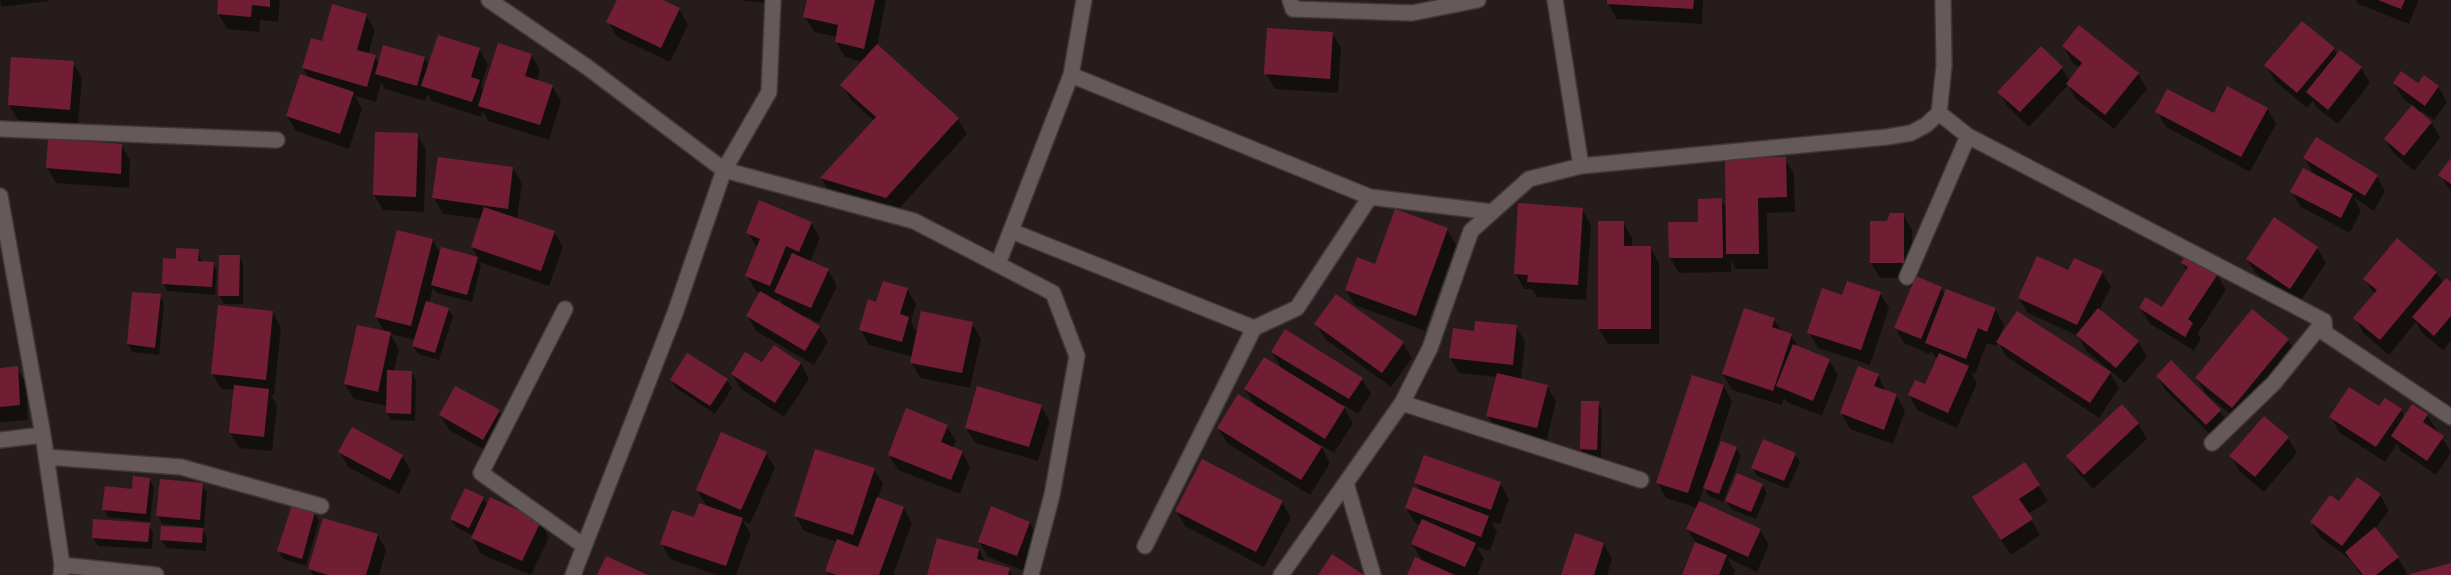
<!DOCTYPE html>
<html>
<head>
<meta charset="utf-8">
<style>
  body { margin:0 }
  canvas { display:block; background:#261c1d }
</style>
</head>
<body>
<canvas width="2451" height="575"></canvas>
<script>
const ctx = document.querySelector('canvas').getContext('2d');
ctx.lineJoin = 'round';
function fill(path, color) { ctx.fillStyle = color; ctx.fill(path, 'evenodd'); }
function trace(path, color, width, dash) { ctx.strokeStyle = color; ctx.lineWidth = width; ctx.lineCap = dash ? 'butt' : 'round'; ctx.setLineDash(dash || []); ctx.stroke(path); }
const shadow = new Path2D(`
  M0,0H48L49,1L1,7Z
  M219,0H280L278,22L260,20L259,32L227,29L218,13Z
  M618,0H660L679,9L688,25L670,62L617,37L608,22Z
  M739,0H775L774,4Z
  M808,0H886L877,46L958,119L967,134L895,213L830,193L821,178L874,121L851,100L842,85L863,62L845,57L836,42L837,37L814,32L805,17Z
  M1609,0H1703L1702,24L1617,19L1608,4Z
  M2356,0H2419L2409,24L2358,4Z
  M366,15L375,30L368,55L375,57L379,64L425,58L429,66L479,49L488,64L481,86L484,91L531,55L540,70L537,81L552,86L561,101L549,140L488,121L483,111L481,117L432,101L427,94L425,101L385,89L381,82L376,102L355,96L362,109L349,149L296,131L287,116L309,78L303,68L322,42Z
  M1332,33L1341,48L1338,93L1275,89L1266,74Z
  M2063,46L2138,74L2147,89L2114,129L2076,99L2068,85L2029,127L2008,107L1999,92L2062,68L2070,81L2080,68L2072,62Z
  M2334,49L2337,55L2361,68L2370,83L2338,124L2317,108L2313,101L2307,108L2275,81L2266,66Z
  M12,59L73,63L82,78L78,124L18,120L9,105Z
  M2394,83L2438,86L2447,102L2434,120L2421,111L2419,113L2432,123L2440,138L2414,171L2394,154L2385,139L2413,106L2403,99Z
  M2267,108L2276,124L2250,172L2166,127L2157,112L2214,114Z
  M417,134L426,150L424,212L383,210L374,195Z
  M49,141L121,145L130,160L129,188L56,183L47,168Z
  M2304,158L2377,176L2385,191L2374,211L2354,198L2361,211L2350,233L2301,207L2292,192L2315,176Z
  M1785,159L1794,174L1795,212L1767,213L1768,269H1736L1731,260V272L1679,273L1670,258L1699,223L1721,200L1727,209Z
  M2451,160V192L2440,175Z
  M513,168L522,183L517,219L554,232L563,247L549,286L479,262L481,266L472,302L437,293L433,288L429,303L448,309L453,317L439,360L418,354L413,346L415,340L390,334L399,349L394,371L411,372L416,380L415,421L391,420L387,413V406L354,399L345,384L385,332L376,317L433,240L440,254L442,249L478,258L472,247L482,219L443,214L434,198Z
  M1582,209L1591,225L1586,300L1537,297L1532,289H1524L1515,273Z
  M1903,214L1912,230V278H1880L1871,263L1887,222Z
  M2274,219L2317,248L2326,263L2299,303L2256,274L2247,259Z
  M1600,222H1623L1632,238V248L1650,247L1659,263V344H1608L1599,329Z
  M811,223L820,238L810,262L828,270L837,286L819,323L805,316L804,318L819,327L828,342L814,365L756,331L747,316L761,293L756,291L747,276L757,248L748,233ZM779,298L784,306L777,302Z
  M1447,229L1456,245L1425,331L1355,305L1346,290L1376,266Z
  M198,251L202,262L213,263L217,271L215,295L167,291L163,283L177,261Z
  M220,256H239L243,264V304H224L220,296Z
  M2182,263L2217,274L2226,290L2198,333L2201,339L2194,351L2149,323L2140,308L2163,309L2187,271Z
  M2069,272H2102L2111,287L2099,311L2138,341L2147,357L2125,383L2086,351L2078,336L2028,313L2019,298Z
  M2436,272L2443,283L2451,284V341L2443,350L2422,333L2416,322L2389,355L2364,334L2355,318L2375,295L2365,279Z
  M1941,288L1945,295L1995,309L2004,325L1999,338L2110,373L2119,388L2099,418L2007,357L1998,342L1996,346L1987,343L1975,374L1971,372L1977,383L1957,428L1918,411L1909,395L1926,386L1937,359L1931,351L1929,354L1904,343L1895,328Z
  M907,289L916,304L911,322L918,334L972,323L981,339L970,388L920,378L911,362L913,357L869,345L861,330L877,303Z
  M1880,293L1889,308L1870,365L1818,348L1809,333L1843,296Z
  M160,296L164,304L159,355L132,352L128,344Z
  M273,312L281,328L274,395H271L277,406L272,451L239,448L230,433L235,390L221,389L212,373Z
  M1774,319L1782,332L1791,335L1799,348L1829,360L1838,375L1822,416L1787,402L1784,398L1782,405L1732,390L1723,374Z
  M1316,324L1403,343L1412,358L1391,387L1325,339Z
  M1516,326L1525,342L1521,380L1547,386L1556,401L1546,443L1497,431L1488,416L1497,377L1459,373L1450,358L1475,332Z
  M2288,340L2297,355L2241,423L2206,394L2196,378Z
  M1272,352L1362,379L1371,394L1358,414L1342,404L1353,423L1334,453L1320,444L1330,463L1310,495L1227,443L1218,428L1256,407L1245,389L1283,371Z
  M2171,362L2220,411L2229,426L2215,439L2166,391L2157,376Z
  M801,363L809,379L784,417L741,389L732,374L762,364Z
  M17,368L26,383L28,420L0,422V369Z
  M1878,375L1886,392L1896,395L1905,411L1893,444L1850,429L1841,413Z
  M1693,376L1724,386L1732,402L1713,459L1736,448L1741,456L1723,502L1709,496L1704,487L1699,502L1760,530L1769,545L1757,572L1727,558L1735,571L1733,575H1684L1696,543L1687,529L1697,508L1666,498L1657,482Z
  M671,380H727L732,388L715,414L676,388Z
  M1583,402H1598L1602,410L1601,458L1585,457L1581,449Z
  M1041,406L1050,422L1038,461L975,443L966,428Z
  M2122,406L2138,424L2147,439L2093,489L2077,471L2068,456Z
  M2379,408L2401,410L2405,417L2427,415L2451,452L2436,475L2401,451L2397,444L2385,462L2339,432L2331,417Z
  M499,411L508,427L492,454L449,430L440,415Z
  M947,426L956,441L953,448L962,452L970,467L960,494L898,470L889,455Z
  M2288,438L2297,453L2264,492L2240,472L2231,456Z
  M340,452L402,456L411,471L399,494L348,467Z
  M766,453L775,468L750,524L743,521L751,534L736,575H717L670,559L662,544L707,507L697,490Z
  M1795,454L1800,462L1788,489L1757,476L1753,468Z
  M2025,464L2048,501L2028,514L2040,535L2011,555L1983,513Z
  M874,469L883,484L878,498L904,508L912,523L893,575H829L827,571L837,542L804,531L795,516Z
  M149,479L154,487L150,522L108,517L104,509Z
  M1416,483H1500L1509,499L1500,524L1491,522L1497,532L1490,551L1477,547L1484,559L1477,575H1409L1423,562L1412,544L1421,525L1415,523L1406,508L1421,492Z
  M202,485L207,492L204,528L201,527L207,538L206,551L166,548L162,540L197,529L198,527L162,524L158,516Z
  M1762,485L1767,493L1756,519L1731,509L1726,501Z
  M2380,495L2389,510L2375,529L2398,558L2407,573L2404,575H2361L2351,560L2320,537L2311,522L2340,503Z
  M483,498L488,505L540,522L549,537L531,575L481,554L472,538L473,536L456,527L451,519Z
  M1282,502L1291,518L1264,567L1185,526L1176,511Z
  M314,513L319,521L306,566L283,559L279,551Z
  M1030,523L1038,538L1025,571L988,557L979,541Z
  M149,525L153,533L152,549L98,546L93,538Z
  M378,535L386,550L379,575H313L310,569Z
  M1604,544L1612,559L1607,575H1562Z
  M979,550L986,563L1009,569L1012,575H928Z`);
const building = new Path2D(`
  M218,0H270V7L252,5L251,17L217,14Z
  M617,0H663L680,8L661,48L606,22Z
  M807,0H875L864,49L835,42L838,25L803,17Z
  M1607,0H1694L1693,9L1607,4Z
  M2378,0H2405L2401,9Z
  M332,4L367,14L357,50L376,55L367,87L302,68L311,38L322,41Z
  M2302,21L2335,48L2297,93L2264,65Z
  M2079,25L2139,73L2105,115L2066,84L2082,63L2062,46Z
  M1267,28L1333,32L1330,79L1264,74Z
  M438,35L480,48L471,77L480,80L472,102L421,86Z
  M498,43L532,54L525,76L553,85L540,125L478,106Z
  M877,44L959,118L886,198L820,178L876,117L840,85Z
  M383,45L425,57L417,86L375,74Z
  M2041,46L2063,67L2020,112L1997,92Z
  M2340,50L2362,67L2328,110L2306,92Z
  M11,57L74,61L70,110L8,105Z
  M2401,71L2418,83L2424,75L2439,86L2425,106L2393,83Z
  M300,74L354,92L340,134L286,116Z
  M2227,86L2268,108L2241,157L2155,112L2167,89L2214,113Z
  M2412,105L2432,122L2404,156L2384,139Z
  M375,132L418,133L416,197L373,195Z
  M2316,137L2378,175L2365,196L2303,158Z
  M48,139L122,144L121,174L46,168Z
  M438,157L513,167L508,209L432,198Z
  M1786,157L1787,197L1758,198L1759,254H1726L1725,158Z
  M2451,158V184L2438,175Z
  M2303,168L2353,194L2341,218L2290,192Z
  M1722,198L1723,258H1669L1668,222H1698V199Z
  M759,200L812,222L799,252L786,246L770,286L745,276L760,239L746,233Z
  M1518,203L1583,208L1578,285L1527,282L1528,275L1514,274Z
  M484,207L555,231L541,271L471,247Z
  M1395,209L1448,228L1416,316L1345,290L1357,257L1375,264Z
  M1890,213H1904V263H1870V221H1887Z
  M2274,217L2318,247L2290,289L2246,259Z
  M1598,221H1624V246H1651V329H1598Z
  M397,230L433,239L411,326L375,317Z
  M2397,238L2437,272L2380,340L2353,318L2377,290L2363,279Z
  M441,247L478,257L467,295L431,285Z
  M176,248L199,249L198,261L214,262L212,287L162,284L163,258L176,259Z
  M792,253L829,269L811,308L774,292Z
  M2186,253L2218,274L2188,319L2193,323L2185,337L2139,308L2145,297L2162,307L2188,267L2181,263Z
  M219,255H240L239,296H218Z
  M2037,256L2068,270L2074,258L2103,271L2077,325L2018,298Z
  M1916,276L1942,287L1921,339L1894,328Z
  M2446,278L2451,282V316L2434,336L2412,317Z
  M883,281L908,288L900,314L909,317L902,342L859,330L868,299L876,302Z
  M1847,281L1881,292L1861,350L1807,333L1822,288L1842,295Z
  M1946,289L1996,308L1987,332L1978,328L1966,359L1925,343Z
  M760,291L820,326L805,351L746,316Z
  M132,292L161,294L155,348L127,344Z
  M1336,294L1404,342L1382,373L1314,324Z
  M426,301L449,308L435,353L412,346Z
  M218,305L273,311L266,380L211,374Z
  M1744,308L1775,318L1772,327L1792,334L1773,391L1722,374Z
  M2098,308L2139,341L2116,368L2076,335Z
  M2252,309L2289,339L2232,408L2195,378Z
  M921,311L973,322L962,373L910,363Z
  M2017,311L2111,372L2090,403L1996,342Z
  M1475,321L1517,325L1513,365L1449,358L1453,328L1474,331Z
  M357,325L391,332L378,392L344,384Z
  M1285,329L1363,378L1349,399L1271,352Z
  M1793,344L1830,359L1813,401L1776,386Z
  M774,345L801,363L775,403L731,374L745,352L762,362Z
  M687,353L728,379L710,406L670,380Z
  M1939,353L1969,366L1948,413L1908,395L1915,380L1925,384Z
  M1264,357L1345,407L1325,439L1244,389Z
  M2171,360L2221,410L2206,425L2156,376Z
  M18,366L20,405L0,407V368Z
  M1858,366L1879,374L1874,386L1897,394L1884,430L1840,413Z
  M387,370L412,371L411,414L386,413Z
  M1497,373L1548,385L1537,428L1486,416Z
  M1692,375L1724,385L1688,493L1656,483Z
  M234,385L269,389L264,437L229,433Z
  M455,386L500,410L483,440L439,415Z
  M977,386L1042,405L1029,447L965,428Z
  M2349,387L2379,406L2385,398L2402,409L2376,447L2329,417Z
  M1238,394L1322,447L1301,480L1217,428Z
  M1581,401H1599L1597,450L1580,449Z
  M2122,404L2139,423L2084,475L2066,456Z
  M2412,404L2428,414L2423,422L2444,436L2427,461L2391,436Z
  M906,408L948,425L941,442L963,451L951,480L888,455Z
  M2264,416L2289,437L2255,477L2229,456Z
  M352,427L403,455L390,480L338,452Z
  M721,432L767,452L741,510L696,490Z
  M1763,439L1796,453L1784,481L1751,468Z
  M1721,441L1737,447L1719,494L1703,488Z
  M815,449L875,468L853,535L794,516Z
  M1424,455L1501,482L1491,510L1414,483Z
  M1202,459L1283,501L1256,552L1175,511Z
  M2025,462L2040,485L2019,499L2033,519L2001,540L1972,497Z
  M1737,473L1763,484L1751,512L1725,501Z
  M133,476L150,478L146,514L102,510L105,486L132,489Z
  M2357,477L2381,494L2342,546L2310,522L2330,495L2339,501Z
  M160,479L203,483L200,520L156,516Z
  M1413,487L1489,516L1481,537L1405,508Z
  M465,488L484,497L469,528L450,519Z
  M490,497L541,521L522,561L471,538Z
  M877,497L904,507L879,575H836L825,571L837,539L858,547Z
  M1699,501L1761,529L1748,557L1686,529Z
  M699,503L743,518L726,566L660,544L672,510L694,517Z
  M292,505L315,512L302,559L277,551Z
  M991,506L1030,522L1017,556L978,542Z
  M323,518L378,534L366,575H328L308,569Z
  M93,519L150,523L148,542L92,538Z
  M1422,519L1476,543L1465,567L1411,544Z
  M161,526L203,528L202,543L160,540Z
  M2375,527L2399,557L2376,575H2363L2345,552Z
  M1575,533L1604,543L1594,575H1561Z
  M937,538L979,549L977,559L1010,568L1008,575H927Z
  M1695,542L1727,555L1719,575H1682Z
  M1332,554L1364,575H1318Z
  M606,556L648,575H597Z
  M1415,557L1455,575H1407Z
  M2451,563V575H2410V574Z`);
const minor = new Path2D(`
  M489,0L587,67L724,170L914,221L1053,293L1077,356L1052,495L1031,575
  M1290,0L1293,9L1412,13L1478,0
  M1555,0L1581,166
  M1071,75L1370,197L1492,212
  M1939,113L1968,136L2324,321L2325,333L2451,417
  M0,129L277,140
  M0,196L43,435L62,565L61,575
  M1011,231L1254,328
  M998,264L1071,75L1084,0
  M1907,277L1968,136
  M565,309L481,473L584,546
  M1402,403L1641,480
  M0,440L43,435
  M2212,443L2274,383L2324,321
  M46,457L181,467L321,506
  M1346,483L1373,575
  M1145,546L1254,328L1297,308L1370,197
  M62,565L156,575
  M573,575L675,313L724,170L769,92L773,0
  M1281,575L1402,403L1430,348L1471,231L1529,179L1581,166L1887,137L1911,133L1926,125L1939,113L1944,66L1943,0`);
fill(shadow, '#0007');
fill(building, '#711e34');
trace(minor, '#3f3839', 18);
trace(minor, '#65595b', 15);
</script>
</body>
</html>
